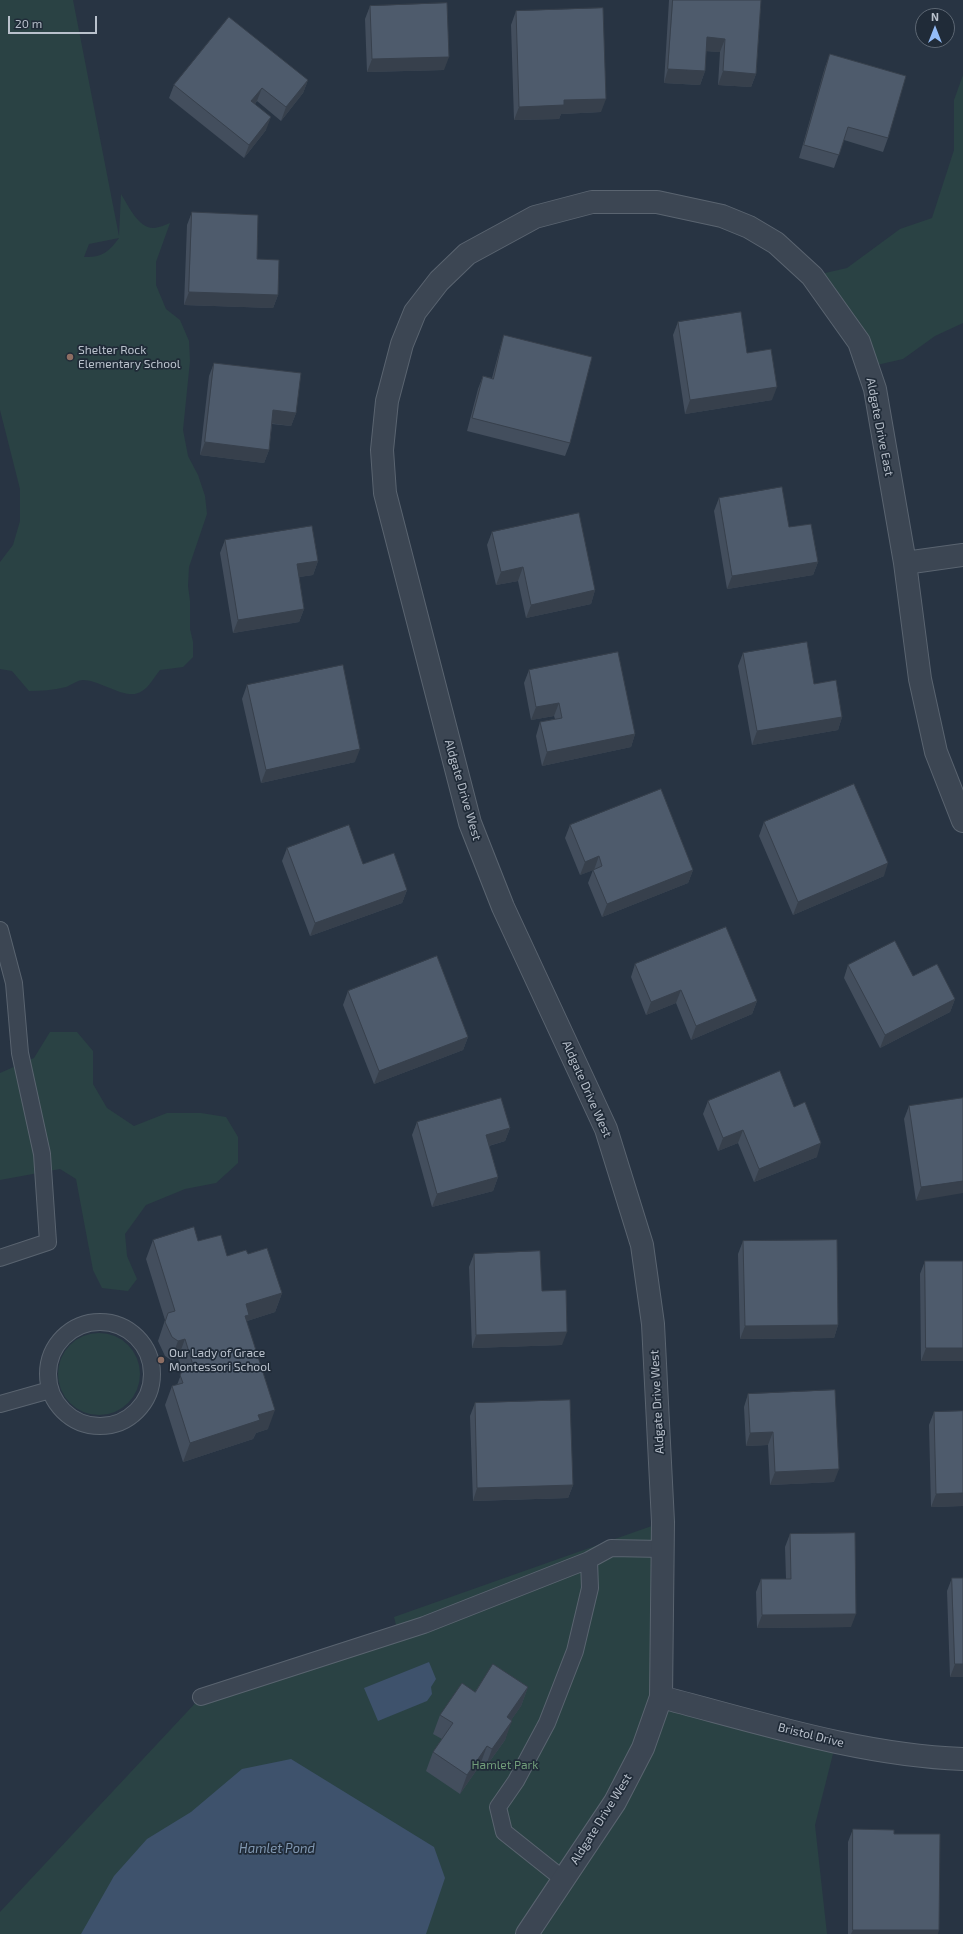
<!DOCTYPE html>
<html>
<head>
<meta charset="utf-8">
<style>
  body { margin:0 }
  #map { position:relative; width:963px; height:1934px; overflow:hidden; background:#283443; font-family:"Exo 2",sans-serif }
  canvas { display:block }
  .north { position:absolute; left:915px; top:8px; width:40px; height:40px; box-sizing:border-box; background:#202b38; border:1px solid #5d6773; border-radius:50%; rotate:0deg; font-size:11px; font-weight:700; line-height:16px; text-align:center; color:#b9c1cc }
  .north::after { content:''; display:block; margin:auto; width:14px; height:18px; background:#93bcf7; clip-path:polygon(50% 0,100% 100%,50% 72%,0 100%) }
  .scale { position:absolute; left:8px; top:16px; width:89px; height:18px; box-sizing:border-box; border:2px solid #b9c1cc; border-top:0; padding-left:5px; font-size:12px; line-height:14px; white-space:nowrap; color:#b9c1cc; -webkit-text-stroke:3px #202b38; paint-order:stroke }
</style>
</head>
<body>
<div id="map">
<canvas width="963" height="1934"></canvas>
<div class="north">N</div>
<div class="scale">20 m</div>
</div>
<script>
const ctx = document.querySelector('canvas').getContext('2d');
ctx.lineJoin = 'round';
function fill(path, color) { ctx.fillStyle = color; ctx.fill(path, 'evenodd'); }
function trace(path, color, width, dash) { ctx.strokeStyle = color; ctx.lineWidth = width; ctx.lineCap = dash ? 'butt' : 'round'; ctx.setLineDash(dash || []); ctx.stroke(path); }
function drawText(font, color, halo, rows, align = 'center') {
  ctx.font = font + ' "Exo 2",sans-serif'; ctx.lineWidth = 3.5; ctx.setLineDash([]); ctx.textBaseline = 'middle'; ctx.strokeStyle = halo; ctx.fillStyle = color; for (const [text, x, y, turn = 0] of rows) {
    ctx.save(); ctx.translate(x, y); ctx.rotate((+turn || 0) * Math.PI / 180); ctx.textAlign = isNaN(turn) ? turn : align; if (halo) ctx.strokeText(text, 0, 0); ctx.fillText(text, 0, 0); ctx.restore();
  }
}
const green = new Path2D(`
  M0,0H73L119,236L121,194C128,205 139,230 155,228C160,227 165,225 170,223L156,262V285L166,309L180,320L189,341L190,361L183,430L188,456L198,475L205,496L207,514L189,567L188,586L190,601V629L193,642V657L183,667L160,670C155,676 149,687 142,691C127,702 101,680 83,680C78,680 71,685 66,687C53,690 41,691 29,691L12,671L0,669V562L13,545L20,521V489L0,410ZM119,238C109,252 101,258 84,257L89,244Z
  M963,75V323L935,336L903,359L868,367L812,276L847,268L900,229L932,218L954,150V100Z
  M50,1032H77L93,1051V1084L107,1108L134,1126L167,1113H201L226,1117L238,1137V1163L216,1183L185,1189L146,1205L125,1234L127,1256L137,1279L128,1291L102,1288L93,1270L76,1179L60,1169L0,1180V1073L34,1058Z
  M58 1374a41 41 0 1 1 82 0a41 41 0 1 1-82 0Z
  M663,1522L661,1697L836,1742L815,1825L827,1934H0V1912L201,1697L398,1633L394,1617Z`);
const water = new Path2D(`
  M429,1662L436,1679L431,1687L432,1694L427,1701L378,1721L364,1688Z
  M291,1759L434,1847L445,1878L426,1934H81L114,1876L147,1839L191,1812L242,1769Z`);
const lane = new Path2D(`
  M0,930L14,983L20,1053L42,1154L48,1242L0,1258
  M48 1374a52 52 0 1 1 104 0a52 52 0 1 1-104 0Z
  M0,1404L50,1390
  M201,1697L424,1625L589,1560
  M563,1879L504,1832L498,1807L516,1781L547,1723L575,1651L590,1588L589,1560L611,1548L662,1549`);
const street = new Path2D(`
  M905,563L963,555
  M661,1697C761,1723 860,1755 963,1759
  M527,1934L615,1802L643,1748L661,1697L663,1522L653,1324L642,1245L606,1129L503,907L470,823L385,493L382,450L387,401L402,344L415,312L439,281L467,254L535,217L592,202H657L722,216L749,227L776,243L812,276L859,342L875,389L905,563L920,679L936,752L963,821`);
const wall = new Path2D(`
  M669,0H761L756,74L751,87L718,85L720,52L706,51L705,71L700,85L664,83Z
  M370,6L444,70L367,72L365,19Z
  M516,11L601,112L561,114L559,119L514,120L511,25Z
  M830,54L888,138L883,152L844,140L834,168L799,158L825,67Z
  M308,80L303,93L281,121L257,101L255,104L266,130L244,158L169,98L174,85Z
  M192,212L257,259L278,295L273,308L184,305L187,225Z
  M678,322L747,353L772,400L685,414L673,335Z
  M504,335L570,443L565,456L467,431L478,389L483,376L492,378L500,348Z
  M214,363L296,413L291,426L272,424L269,450L264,463L200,455L209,376Z
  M719,498L789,527L818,562L813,575L727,589L714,511Z
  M492,532L595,590L591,604L526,618L518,581L496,585L487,545Z
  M225,540L318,561L313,575L299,577L304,609L299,622L233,633L220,553Z
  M743,653L814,684L842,717L838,730L752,745L738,666Z
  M529,670L635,734L631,747L542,766L536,736L540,722L555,719L554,716L531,720L524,683Z
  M247,685L355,762L261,783L242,699Z
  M764,822L884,876L793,915L759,836Z
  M570,825L693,870L688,883L602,917L588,883L593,870L580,875L565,838Z
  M287,848L363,864L407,890L402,903L310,936L282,861Z
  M635,964L757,1001L752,1014L691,1040L676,1003L646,1015L631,977Z
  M848,965L955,999L950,1012L880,1048L844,978Z
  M348,991L468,1037L463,1050L374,1084L343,1005Z
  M963,1098L916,1201L904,1119L909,1106Z
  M708,1101L794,1107L817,1157L754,1182L738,1143L718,1151L703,1114Z
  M417,1122L510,1128L505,1141L489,1146L498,1177L493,1191L432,1207L412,1135Z
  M153,1240L198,1241L227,1256L248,1254L282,1293L275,1312L247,1321L246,1322L268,1429L256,1433L253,1439L183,1462L165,1405L172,1386L177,1385L182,1372L178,1358L171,1360L165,1356L158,1341L165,1320L146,1259Z
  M743,1241L838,1325L834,1338L740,1339L738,1254Z
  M474,1254L542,1291L562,1345L472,1348L469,1267Z
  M925,1261H963V1361H921L920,1274Z
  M748,1394L834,1482L770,1485L768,1445L746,1446L744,1407Z
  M475,1403L573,1485L568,1498L473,1501L470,1416Z
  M934,1412L963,1506L931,1507L929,1425Z
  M790,1534L851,1627L757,1628L756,1592L761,1579H786L785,1547Z
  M952,1578H963V1677H950L947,1591Z
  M528,1687L521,1706L511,1720L505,1740L485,1768L480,1765L460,1794L426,1771L433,1752L442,1739L433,1734L440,1715L475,1692Z
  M853,1829L938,1934H848V1842Z`);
const shadedWall = new Path2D(`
  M707,37L725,39L720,52L702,51Z
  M449,57L444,70L367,72L372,59Z
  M668,69L705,71L700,85L664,83Z
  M723,71L756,74L751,87L718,85Z
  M308,80L303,93L281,121L286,107Z
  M262,88L257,101L246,115L251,101Z
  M606,99L601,112L561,114L559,119L514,120L519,107L564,100Z
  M271,117L266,130L244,158L249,145Z
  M189,292L278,295L273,308L184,305Z
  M777,387L772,400L685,414L690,400Z
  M273,410L296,413L291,426L269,423Z
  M205,442L269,450L264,463L200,455Z
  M318,561L313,575L292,578L297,564Z
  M818,562L813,575L727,589L732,576Z
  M523,567L518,581L496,585L501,572Z
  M595,590L591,604L526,618L531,605Z
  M304,609L299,622L233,633L238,620Z
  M559,703L554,716L531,720L536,707Z
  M842,717L838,730L752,745L757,731Z
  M635,734L631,747L542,766L547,752Z
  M360,749L355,762L261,783L266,770Z
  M599,856L594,870L580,875L585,862Z
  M888,863L884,876L793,915L798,902Z
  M693,870L688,883L602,917L607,904Z
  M407,890L402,903L310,936L315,923Z
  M681,990L676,1003L646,1015L651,1002Z
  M955,999L950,1012L880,1048L885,1035Z
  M757,1001L752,1014L691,1040L696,1026Z
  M468,1037L463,1050L374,1084L379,1071Z
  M510,1128L505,1141L481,1148L486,1135Z
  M743,1130L738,1143L718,1151L723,1138Z
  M821,1143L817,1157L754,1182L759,1169Z
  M498,1177L493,1191L432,1207L437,1194Z
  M963,1181V1193L916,1201L921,1187Z
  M282,1293L275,1312L247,1321L242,1334L246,1304Z
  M838,1325L834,1338L740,1339L745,1326Z
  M567,1332L562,1345L472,1348L476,1335Z
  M185,1339L178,1358L171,1360L178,1341Z
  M926,1348H963V1361H921Z
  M275,1410L268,1429L256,1433L253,1439L183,1462L190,1443L258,1415Z
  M773,1432L768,1445L746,1446L750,1433Z
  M839,1469L834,1482L770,1485L775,1472Z
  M573,1485L568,1498L473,1501L477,1488Z
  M963,1493V1506L931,1507L936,1494Z
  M856,1614L851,1627L757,1628L762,1615Z
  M955,1664H963V1677H950Z
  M528,1687L521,1706L500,1736L507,1717Z
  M512,1721L505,1740L485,1768L492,1749Z
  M487,1746L480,1765L460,1794L467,1775Z
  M853,1930H939L938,1934H851Z`);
const building = new Path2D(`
  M673,0H761L756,74L723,71L725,39L707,37L705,71L668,69Z
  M447,3L449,57L372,59L370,6Z
  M603,8L606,99L564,100V105L519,107L516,11Z
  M229,17L308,80L286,107L262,88L251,101L271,117L249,145L174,85Z
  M830,54L906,76L888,138L848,127L839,155L804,145Z
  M192,212L258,215L257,259L279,260L278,295L189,292Z
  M741,312L747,353L771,349L777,387L690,400L678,322Z
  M504,335L592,357L570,443L472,418L483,376L493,379Z
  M214,363L301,373L296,413L273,410L269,450L205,442Z
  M782,487L789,527L811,524L818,562L732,576L719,498Z
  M579,513L595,590L531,605L523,567L501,572L492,532Z
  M312,526L318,561L297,564L304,609L238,620L225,540Z
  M807,642L814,684L836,680L842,717L757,731L743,653Z
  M618,652L635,734L547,752L540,722L562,718L559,703L536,707L529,670Z
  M343,665L360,749L266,770L247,685Z
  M854,784L888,863L798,902L764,822Z
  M661,789L693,870L607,904L593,870L602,866L599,856L585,862L570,825Z
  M349,825L363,864L394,853L407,890L315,923L287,848Z
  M726,927L757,1001L696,1026L681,990L651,1002L635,964Z
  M895,941L913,976L937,964L955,999L885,1035L848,965Z
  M437,956L468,1037L379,1071L348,991Z
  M780,1071L794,1107L805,1102L821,1143L759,1169L743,1130L723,1138L708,1101Z
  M501,1098L510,1128L486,1135L498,1177L437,1194L417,1122Z
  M963,1098V1181L921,1187L909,1106Z
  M194,1227L198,1241L221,1235L227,1256L246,1250L248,1254L267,1248L282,1293L246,1304L249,1315L245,1316L275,1410L258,1415L260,1420L190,1443L172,1386L183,1383L180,1375L184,1368L193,1365L185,1339L178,1341L172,1337L165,1322L168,1313L175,1311L153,1240Z
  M837,1240L838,1325L745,1326L743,1241Z
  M540,1251L542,1291L566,1290L567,1332L476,1335L474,1254Z
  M925,1261H963V1348H926Z
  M835,1390L839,1469L775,1472L773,1432L750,1433L748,1394Z
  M570,1400L573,1485L477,1488L475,1403Z
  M963,1411V1493L936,1494L934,1412Z
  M855,1533L856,1614L762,1615L761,1579H791L790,1534Z
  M952,1578H963V1664H955Z
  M493,1664L528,1687L507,1717L512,1721L492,1749L487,1746L467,1775L433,1752L453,1723L440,1715L462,1683L475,1692Z
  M853,1829L894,1830V1834H940L939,1930H853Z`);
const markers = [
  [70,357,4,"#8d6e63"],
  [161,1360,4,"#8d6e63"]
];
const poiNames = [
  ["Shelter Rock",78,350],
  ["Elementary School",78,364],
  ["Our Lady of Grace",169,1353],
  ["Montessori School",169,1367]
];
const streetNames = [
  ["Aldgate Drive East",880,427,79],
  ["Aldgate Drive West",463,790,74],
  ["Aldgate Drive West",587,1089,66],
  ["Aldgate Drive West",657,1402,-93],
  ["Bristol Drive",811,1735,14],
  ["Aldgate Drive West",601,1819,-58]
];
const parkNames = [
  ["Hamlet Park",505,1765]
];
const waterNames = [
  ["Hamlet Pond",277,1849]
];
fill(green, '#2a4244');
fill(water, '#3e526c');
trace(lane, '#5a6470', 18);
trace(street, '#5a6470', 24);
trace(lane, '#3c4653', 16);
trace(street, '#3c4653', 22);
fill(wall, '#434e5d');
fill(shadedWall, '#37404c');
fill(building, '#4e5b6c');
trace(building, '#37404c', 1);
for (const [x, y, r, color] of markers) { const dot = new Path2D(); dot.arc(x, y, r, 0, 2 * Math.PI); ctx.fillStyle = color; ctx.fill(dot); trace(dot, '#202b38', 1.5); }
drawText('12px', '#b9c1cc', '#202b38', poiNames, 'left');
drawText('12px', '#b9c1cc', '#202b38', streetNames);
drawText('12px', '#719d7a', '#202b38', parkNames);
drawText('italic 13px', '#8198b2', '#202b38', waterNames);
</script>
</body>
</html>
